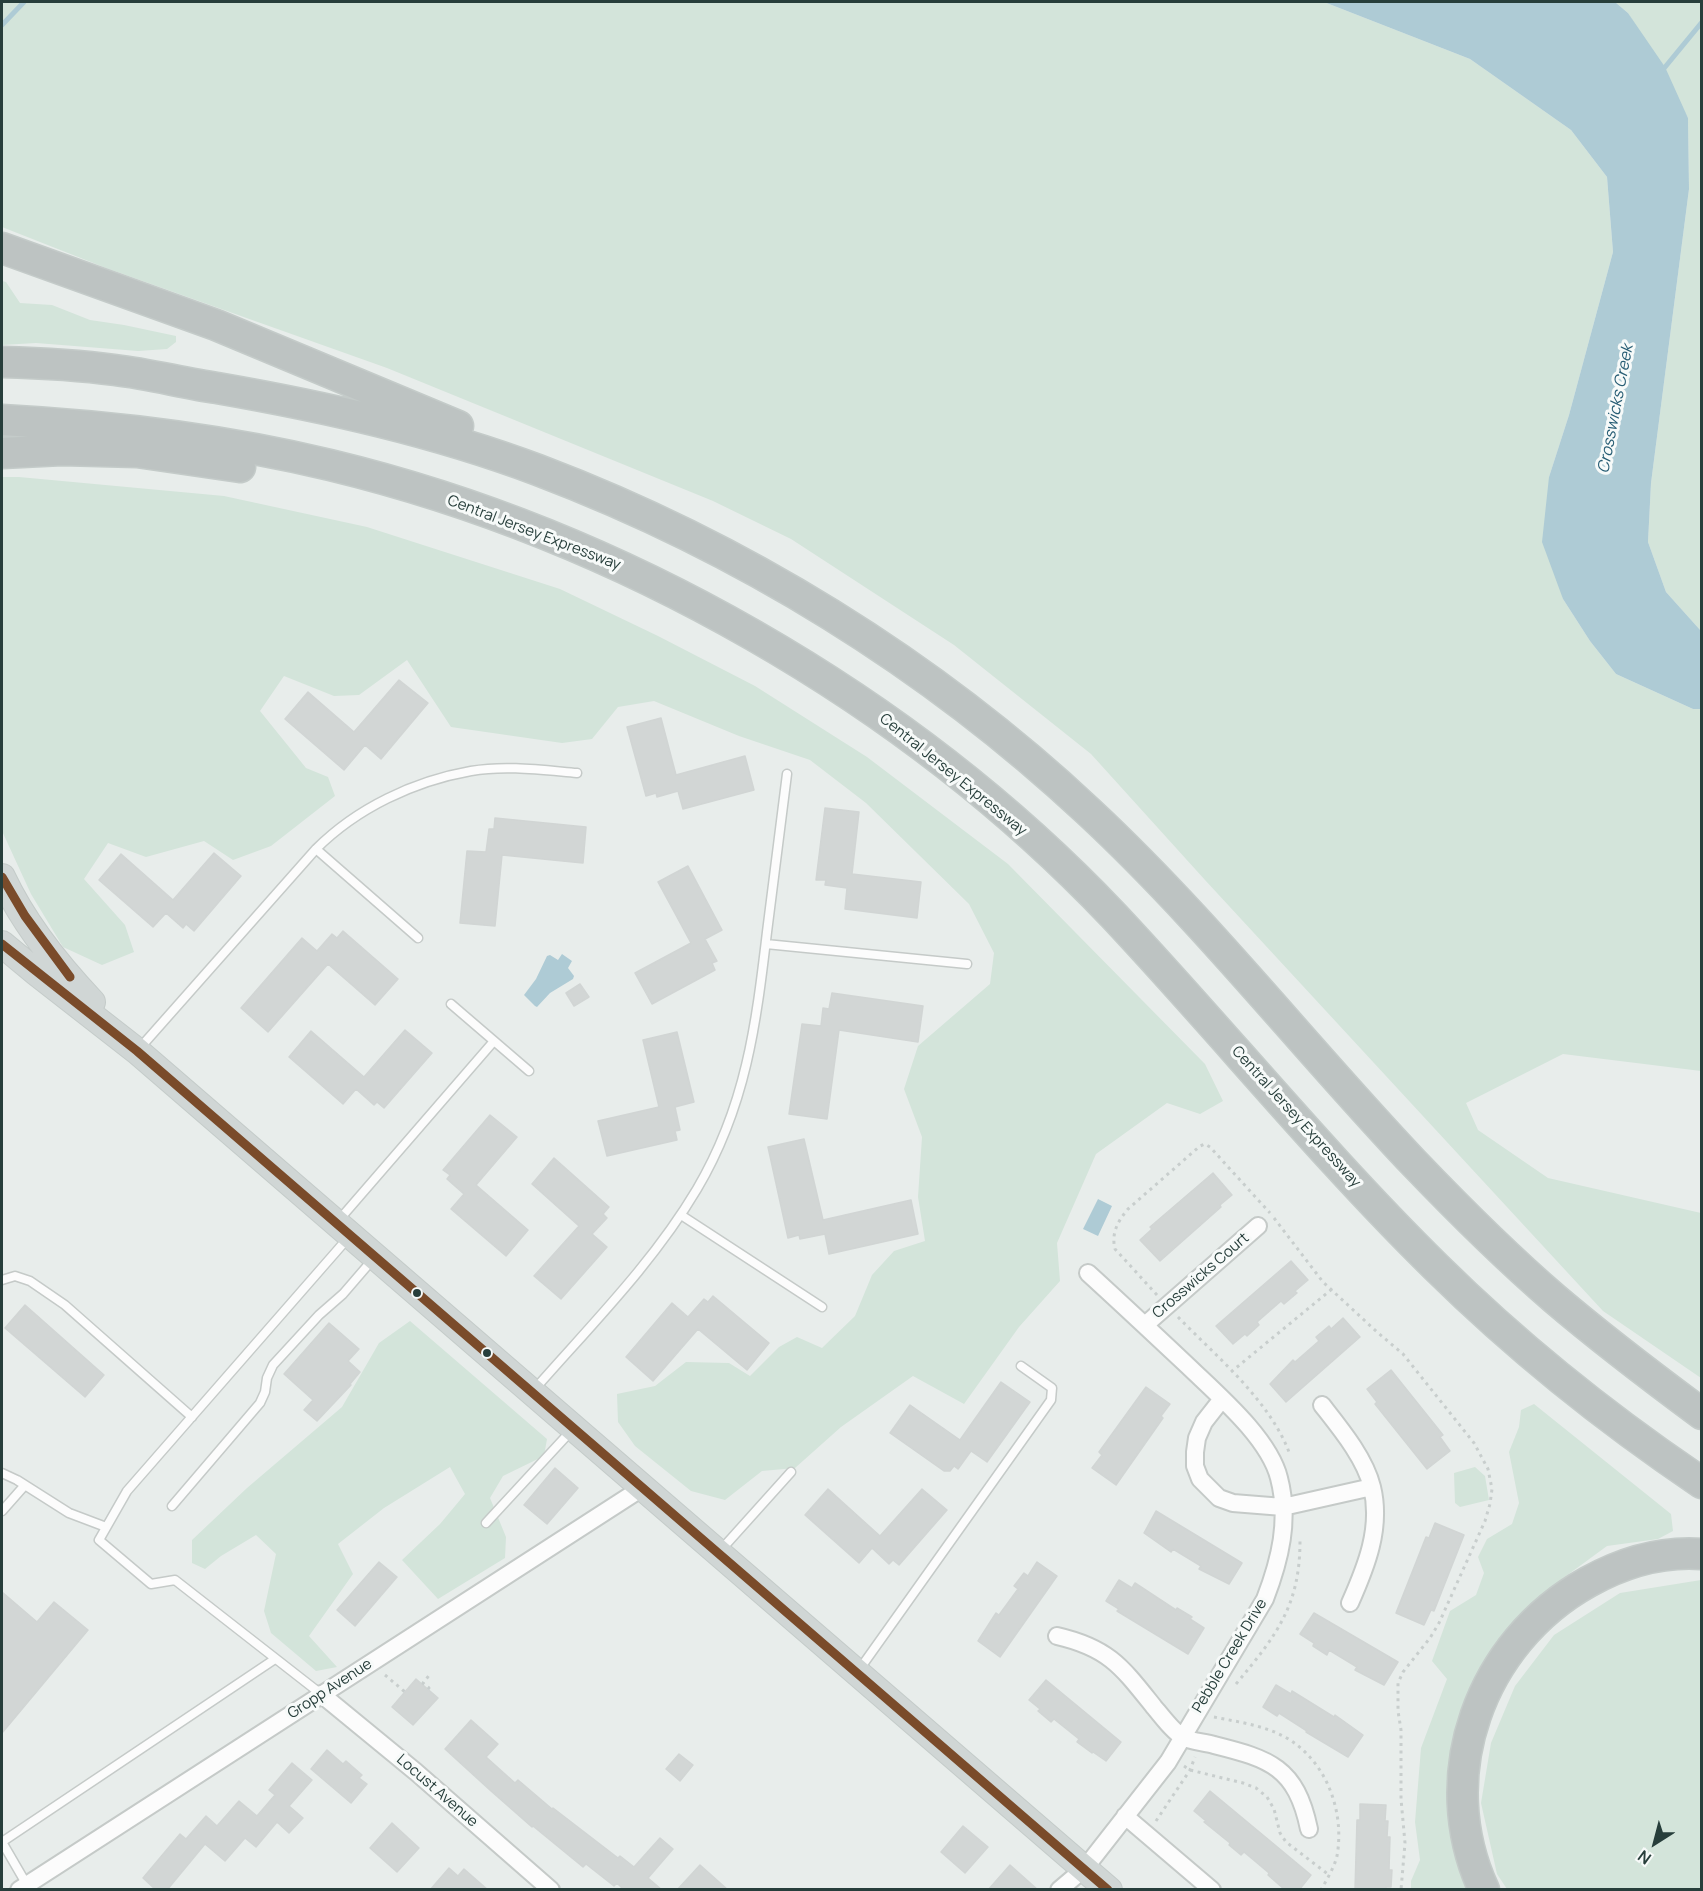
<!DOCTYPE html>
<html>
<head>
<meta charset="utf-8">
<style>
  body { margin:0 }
  #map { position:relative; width:1703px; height:1891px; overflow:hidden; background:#e8edeb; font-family:Manrope,sans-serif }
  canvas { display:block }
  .frame { position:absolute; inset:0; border:3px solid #273e3b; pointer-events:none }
  .north { position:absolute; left:1625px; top:1813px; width:60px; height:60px; -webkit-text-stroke:4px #f7faf9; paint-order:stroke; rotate:216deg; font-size:16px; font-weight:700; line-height:24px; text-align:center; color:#273e3b }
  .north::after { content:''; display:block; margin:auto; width:21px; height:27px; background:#273e3b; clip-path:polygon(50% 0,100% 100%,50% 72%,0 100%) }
</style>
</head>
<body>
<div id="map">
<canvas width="1703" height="1891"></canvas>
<div class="frame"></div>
<div class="north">N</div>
</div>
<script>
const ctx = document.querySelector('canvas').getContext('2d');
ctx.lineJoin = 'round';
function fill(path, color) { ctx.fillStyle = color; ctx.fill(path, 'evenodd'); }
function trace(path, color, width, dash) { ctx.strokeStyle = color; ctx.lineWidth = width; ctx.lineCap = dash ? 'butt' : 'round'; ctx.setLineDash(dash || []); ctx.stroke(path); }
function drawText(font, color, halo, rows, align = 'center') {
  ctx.font = font + ' Manrope,sans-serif'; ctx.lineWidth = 6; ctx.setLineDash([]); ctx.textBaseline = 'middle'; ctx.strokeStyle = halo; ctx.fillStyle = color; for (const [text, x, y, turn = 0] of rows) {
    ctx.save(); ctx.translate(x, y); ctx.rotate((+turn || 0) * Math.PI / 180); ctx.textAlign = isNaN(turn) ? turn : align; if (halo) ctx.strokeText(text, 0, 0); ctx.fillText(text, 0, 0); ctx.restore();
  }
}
const green = new Path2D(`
  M2,2H1324L1470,59L1571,130L1607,177L1613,252L1569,415L1549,477L1563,599L1590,641L1616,674L1693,709H1701V1071L1563,1054L1466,1103L1478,1130L1548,1178L1701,1213V1378L1603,1311L1205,880L1091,754L954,645L791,539L713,501L387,368L106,268L2,227Z
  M1615,2H1701V631L1666,592L1648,542L1651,483L1689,189L1688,118L1628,13Z
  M2,281L6,282L20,303L52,305L90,320L124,325L176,336V342L167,349L138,351L36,343L2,345Z
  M2,477H19L224,496L367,527L560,589L658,636L755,686L867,757L1008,864L1205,1064L1223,1101L1200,1114L1167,1103L1096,1154L1057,1243L1060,1281L1019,1327L964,1404L913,1376L841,1427L795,1468L762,1471L725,1500L691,1491L635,1446L618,1422L617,1394L655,1386L686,1362L729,1363L750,1376L779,1347L797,1337L822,1348L855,1316L872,1275L894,1251L925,1241L918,1197L922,1137L904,1089L918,1046L990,984L994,953L969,904L866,803L810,760L739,736L654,701L618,707L592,739L562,743L451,727L407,660L359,695L334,696L284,676L260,711L306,768L328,777L335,796L271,846L233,860L204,841L146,857L108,843L84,879L125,925L134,952L102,965L63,947L31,894L2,831Z
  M410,1321L547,1439L544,1456L503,1476L490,1498L506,1537L505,1558L438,1599L402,1560L440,1524L465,1494L450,1467L384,1508L338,1544L353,1574L309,1636L337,1667L316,1671L271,1633L264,1611L276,1554L256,1535L221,1556L205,1569L192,1563V1540L247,1488L342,1407L379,1343Z
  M1534,1404L1671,1514L1673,1531L1658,1539L1607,1546L1547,1590L1491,1650L1461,1717L1447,1790L1458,1862L1470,1889H1411V1881L1420,1860L1415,1822L1421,1748L1447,1679L1432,1661L1450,1611L1476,1595L1484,1573L1478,1557L1487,1539L1512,1524L1519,1503L1509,1452L1519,1427L1521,1410Z
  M1475,1467L1485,1476L1489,1500L1460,1507L1455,1503L1454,1473Z
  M1701,1580V1889H1507L1497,1874L1481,1803L1491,1743L1515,1686L1554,1635L1620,1593Z`);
const water = new Path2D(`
  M1324,2H1615L1628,13L1665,67L1688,118L1689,189L1651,483L1648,542L1666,592L1701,631V709H1693L1616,674L1590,641L1563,599L1542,542L1549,477L1569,415L1613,252L1607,177L1571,130L1470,59Z
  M562,954L572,961L568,968L574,976L573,979L550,993L537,1007L535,1006L524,995L536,979L547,956L550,955L558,960Z
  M1098,1199L1112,1206L1098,1236L1083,1229Z`);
const stream = new Path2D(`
  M2,25L24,2
  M1661,72L1702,22`);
const building = new Path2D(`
  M399,680L428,703L381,759L365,745L344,770L285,719L308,692L354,732Z
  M661,718L676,775L745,756L754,790L683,809L678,791L657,797L656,793L646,796L627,727Z
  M825,808L859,812L852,874L921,882L917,918L845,909L847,888L825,885L826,880H816Z
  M495,818L586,827L583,863L502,855L495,926L460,923L467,851L486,852L489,829H494Z
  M214,853L241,876L194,931L186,924L183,928L166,913L153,927L99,880L121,854L173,900Z
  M688,866L722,930L705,939L717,961L712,963L715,970L652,1004L635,973L691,943L658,882Z
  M343,931L398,979L375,1005L328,964L268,1032L241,1008L302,938L317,951L332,934L337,938Z
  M580,984L589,997L574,1006L566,993Z
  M832,993L923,1006L918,1042L839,1030L827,1119L789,1114L802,1024L821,1026L823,1008L829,1009Z
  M405,1030L432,1053L384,1108L377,1102L374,1105L356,1089L343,1104L289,1057L311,1031L364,1077Z
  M677,1032L694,1102L675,1107L680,1130L675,1131L677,1140L607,1156L598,1121L659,1107L643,1040Z
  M490,1115L517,1137L476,1185L528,1230L506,1256L451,1209L464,1194L447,1179L450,1175L443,1170Z
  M804,1139L823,1220L911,1200L918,1234L829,1254L825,1234L800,1239L799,1235L788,1238L768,1147Z
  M554,1158L609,1207L603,1214L607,1218L592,1234L607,1247L561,1299L534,1276L579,1226L532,1184Z
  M1213,1173L1232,1195L1220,1205L1221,1207L1160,1261L1140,1240L1152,1229L1150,1227Z
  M1291,1261L1308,1280L1295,1291L1297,1293L1284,1304L1281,1301L1257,1322L1259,1325L1247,1336L1245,1334L1233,1344L1216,1326Z
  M713,1296L769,1343L747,1370L698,1329L653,1381L626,1357L672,1303L688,1317L704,1299L708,1302Z
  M25,1305L104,1375L85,1397L5,1328Z
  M1343,1318L1360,1337L1286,1402L1270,1384L1293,1360L1295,1362L1319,1341L1316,1337L1329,1326L1331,1329Z
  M329,1323L359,1349L348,1361L360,1372L350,1384L351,1385L317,1421L304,1410L313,1400L284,1374Z
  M1391,1370L1443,1435L1440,1437L1450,1451L1427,1469L1375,1404L1377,1402L1367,1389Z
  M1001,1382L1030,1402L987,1462L971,1451L958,1469L954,1466L950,1471H944L890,1433L910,1405L960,1440Z
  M1146,1387L1170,1404L1161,1416L1163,1418L1116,1485L1092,1468L1102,1455L1099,1452Z
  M555,1468L578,1488L547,1524L524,1505Z
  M828,1489L880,1536L922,1489L947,1510L899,1565L893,1560L889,1564L872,1548L859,1563L805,1515Z
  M1156,1511L1242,1563L1229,1584L1199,1569L1201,1566L1173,1549L1171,1552L1144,1533Z
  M1435,1523L1464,1535L1434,1611L1431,1610L1424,1625L1396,1613L1426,1537L1429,1538Z
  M379,1562L397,1577L355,1626L337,1610Z
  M1037,1562L1057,1576L1000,1657L978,1641L996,1613L999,1615L1018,1589L1014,1586L1024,1573L1028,1576Z
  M1119,1580L1132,1588L1135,1583L1176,1610L1177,1608L1192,1617L1190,1619L1204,1628L1188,1654L1117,1611L1119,1609L1106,1601Z
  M2,1592L37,1622L54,1602L88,1630L2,1733Z
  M1314,1613L1398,1662L1384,1685L1355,1670L1357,1667L1329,1650L1327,1655L1313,1646L1314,1643L1300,1634Z
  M416,1679L438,1698L413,1725L392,1707Z
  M1046,1680L1121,1742L1106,1761L1093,1752L1092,1753L1077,1742L1079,1739L1054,1719L1051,1722L1038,1711L1040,1709L1029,1700Z
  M1276,1685L1291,1694L1292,1691L1334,1717L1335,1715L1363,1735L1348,1757L1306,1732L1307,1731L1279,1713L1277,1716L1263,1707Z
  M471,1720L498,1744L486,1757L515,1783L518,1780L552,1809L553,1808L618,1858L620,1856L634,1867L660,1838L673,1849L648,1878L662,1890H624L617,1883L614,1886L586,1864L583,1867L533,1826L532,1827L491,1791L445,1749Z
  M327,1750L343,1764L346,1761L362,1775L359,1778L367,1784L351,1803L311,1769Z
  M679,1754L693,1765L680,1781L666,1769Z
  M292,1763L312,1780L289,1806L303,1818L289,1833L277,1822L256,1847L245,1838L225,1861L205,1844L167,1890H156L143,1878L180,1834L186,1839L206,1816L217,1826L239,1801L257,1816L275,1795L269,1790Z
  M1210,1791L1311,1875L1299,1890H1285L1268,1875L1269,1873L1256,1862L1244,1852L1241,1855L1229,1845L1230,1843L1204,1822L1206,1821L1194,1811Z
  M1360,1804L1386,1805L1385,1821H1388L1387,1837H1390L1389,1870H1392L1391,1887H1386V1890H1355L1357,1820H1360Z
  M392,1823L419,1848L397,1872L370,1848Z
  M963,1826L988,1847L965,1873L941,1852Z
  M700,1865L728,1890H677Z
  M1010,1865L1038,1890H988Z
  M449,1868L458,1876L464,1869L488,1890H430Z`);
const path = new Path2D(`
  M1274,1218L1323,1282L1377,1332L1403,1354L1474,1443L1488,1469L1492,1489L1490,1504L1485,1521L1439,1623L1430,1638L1403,1672L1398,1683V1711L1401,1730V1799L1405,1843L1401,1890
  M1157,1295L1115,1249C1111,1233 1118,1221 1128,1209L1200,1146L1205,1144L1210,1147L1270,1213
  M1178,1317C1217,1357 1269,1400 1289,1452
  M1231,1372L1332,1289
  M385,1675L405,1692
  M1236,1684C1276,1636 1300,1606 1300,1541
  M428,1689L429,1688L423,1683L431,1673
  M1214,1717C1238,1722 1263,1725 1285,1737C1326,1760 1345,1811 1337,1856C1334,1868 1327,1879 1321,1890
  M1184,1766L1190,1770L1243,1783L1256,1788L1267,1797L1274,1809L1280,1833L1286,1842L1329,1875
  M1156,1821L1190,1770L1195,1757`);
const lane = new Path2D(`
  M316,849L418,938
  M766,944L967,964
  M451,1004L529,1071
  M139,1049L316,849C357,808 414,781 471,771C505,765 542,770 577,773
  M681,1215L822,1307
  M339,1220L494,1041
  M2,1280L15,1276L30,1281L65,1305L192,1417
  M534,1390C591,1325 653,1263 697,1189C746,1106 756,1025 767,932C774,879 780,826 787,774
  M2,1473L17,1480L69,1513L106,1527
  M172,1506L260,1403L265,1392L267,1378L273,1365L319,1315L343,1294L374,1258
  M2,1511L25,1485
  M486,1523L571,1431
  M720,1551L791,1472
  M859,1670L1051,1400L1052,1388L1021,1366
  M321,1694L175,1580L151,1584L99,1540L127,1491L348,1238
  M27,1885L2,1842L275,1659`);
const street = new Path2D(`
  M1145,1325L1258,1226
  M1222,1399L1204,1422L1197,1438L1195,1452V1466L1200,1479L1219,1498L1233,1503L1283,1507L1372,1487
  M1322,1405C1340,1428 1365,1458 1372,1487C1382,1528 1366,1567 1350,1603
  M1057,1636C1109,1648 1122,1667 1154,1707C1161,1715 1174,1733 1183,1737C1191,1742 1205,1742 1214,1745C1270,1759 1296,1767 1309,1829
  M321,1694L416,1772L551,1890
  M1125,1816L1212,1890
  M19,1890L642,1488
  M1059,1890L1085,1868L1168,1762L1265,1599C1280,1560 1290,1520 1279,1478C1269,1438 1218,1395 1188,1366C1155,1335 1122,1304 1088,1273`);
const primary = new Path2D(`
  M2,877C24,924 57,965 92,1002
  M2,944L37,973L137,1051L1109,1890`);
const highway = new Path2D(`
  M2,248L216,325L458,426
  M2,362C39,363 78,365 115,370C149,374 183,383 217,388C326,407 434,431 538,470C741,547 931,664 1089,812C1205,920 1304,1047 1413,1162C1458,1209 1505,1256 1555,1299C1602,1339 1652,1377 1702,1414
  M2,420C113,426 222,439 330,465C620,535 908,699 1113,915C1222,1031 1322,1155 1436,1267C1517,1347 1607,1419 1702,1483
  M2,453L62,450L137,452L240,467
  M1484,1890C1431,1776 1480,1642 1588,1582C1622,1563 1662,1551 1702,1554`);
const bus1 = new Path2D(`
  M2,877L25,916L70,977
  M2,944L137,1051L1108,1890`);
const markers = [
  [417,1293,5,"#273e3b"],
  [487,1353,5,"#273e3b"]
];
const streetNames = [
  ["Central Jersey Expressway",534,533,21],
  ["Central Jersey Expressway",953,775,39],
  ["Central Jersey Expressway",1296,1117,48],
  ["Crosswicks Court",1201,1276,-41],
  ["Pebble Creek Drive",1230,1656,-59],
  ["Gropp Avenue",330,1689,-33],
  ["Locust Avenue",437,1791,41]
];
const waterNames = [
  ["Crosswicks Creek",1616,409,-79]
];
fill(green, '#d3e4da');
fill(water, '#aecbd5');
trace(stream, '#aecbd5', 5);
fill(building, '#d2d6d5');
trace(building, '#d1d5d4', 1.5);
trace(lane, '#c5cac8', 11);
trace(street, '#c5cac8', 20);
trace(primary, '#c4cbc9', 28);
trace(highway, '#c4cbc9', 33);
trace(path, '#c8cecd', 3, [3, 4.5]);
trace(lane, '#fcfcfc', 8);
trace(street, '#fcfcfc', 16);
trace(primary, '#d0d6d5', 26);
trace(highway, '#bdc3c2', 30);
trace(bus1, '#7a4b2a', 9);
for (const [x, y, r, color] of markers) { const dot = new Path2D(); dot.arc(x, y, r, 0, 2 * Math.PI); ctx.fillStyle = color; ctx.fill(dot); trace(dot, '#f7faf9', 2); }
drawText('15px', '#273e3b', '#f7faf9', streetNames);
drawText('italic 16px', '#275d74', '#f7faf9', waterNames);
</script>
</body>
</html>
